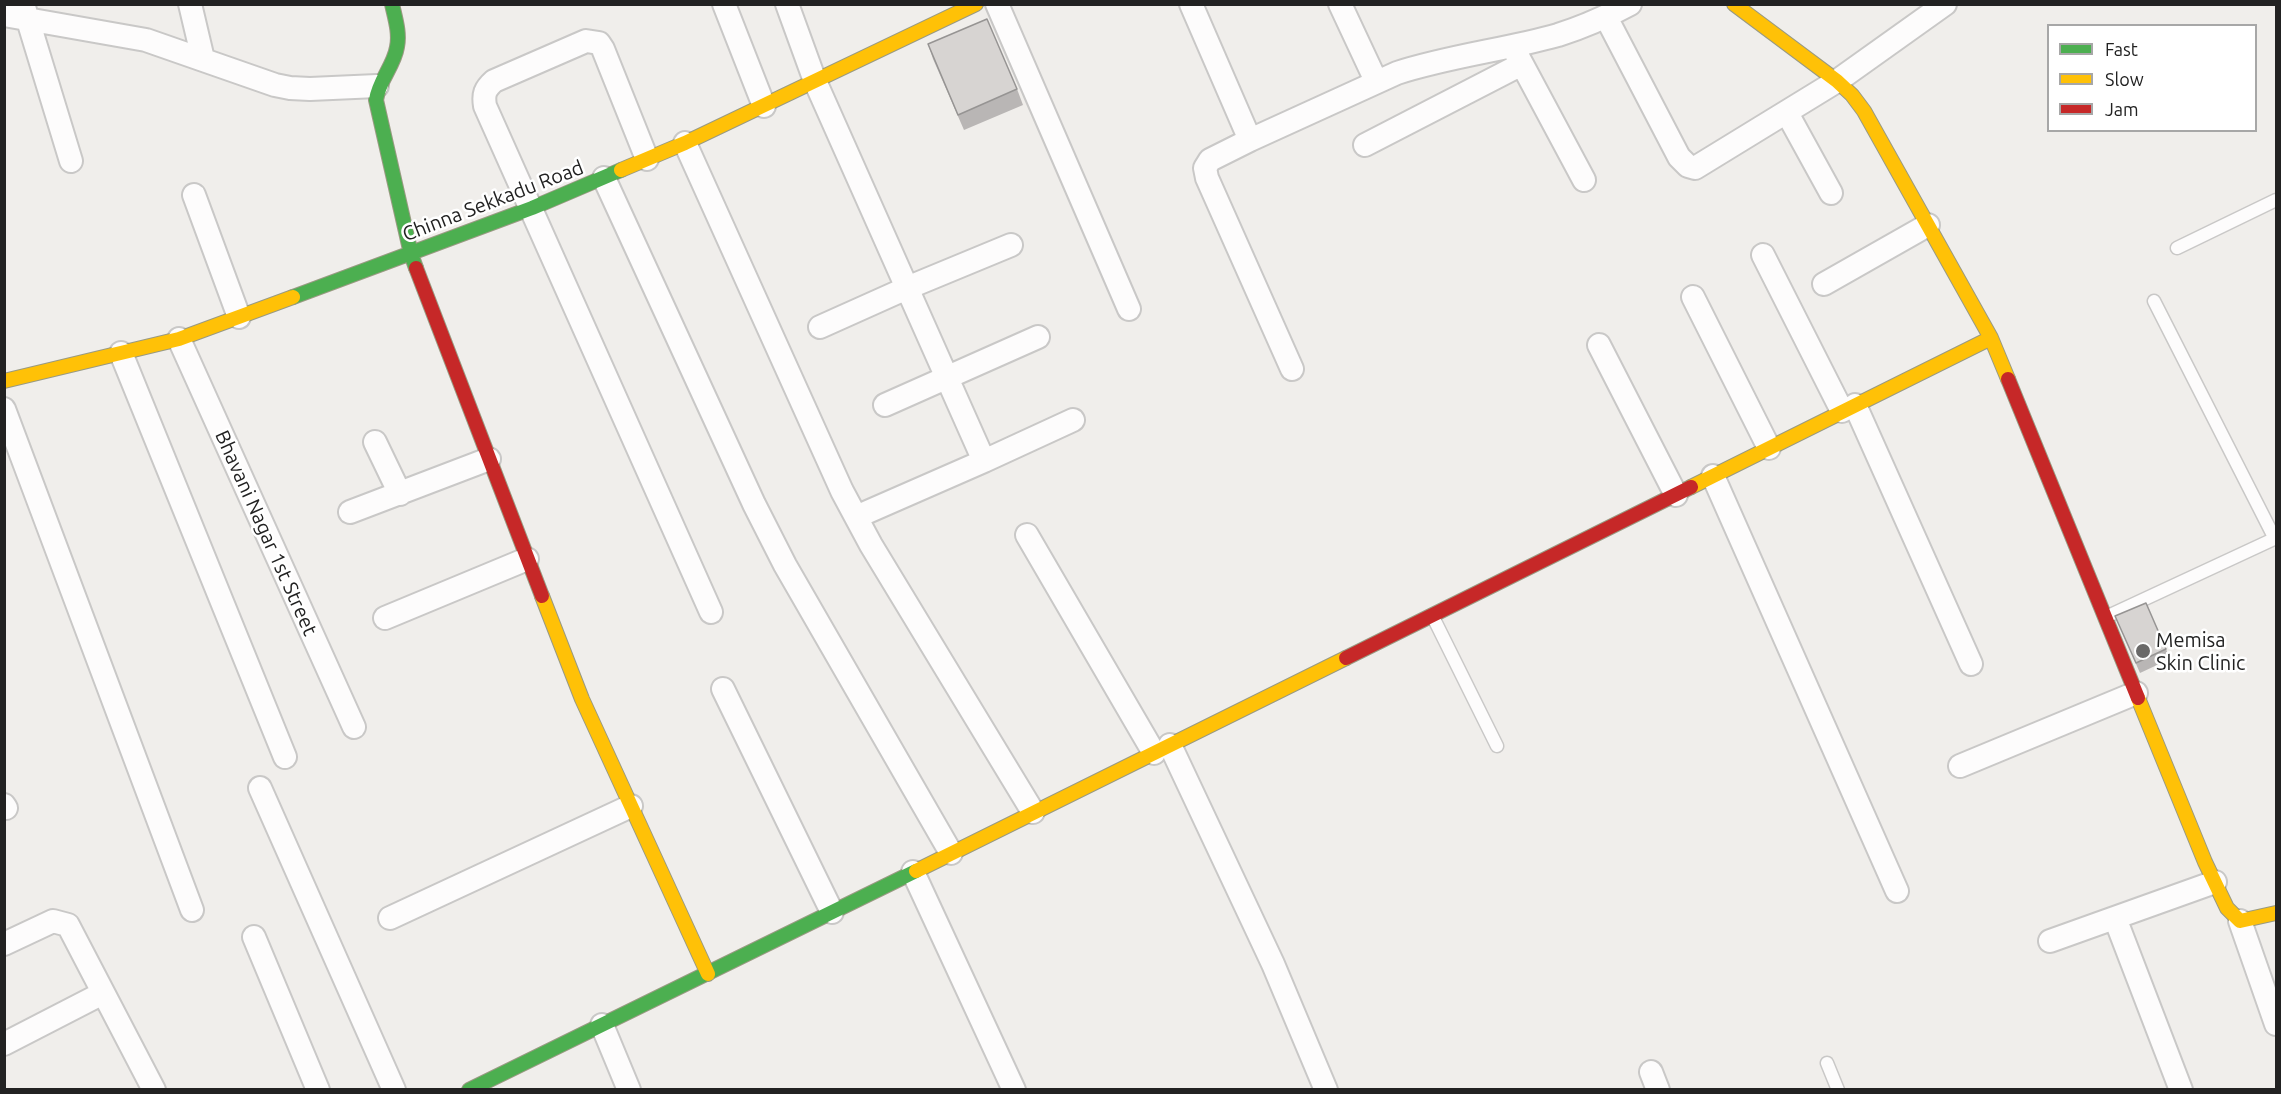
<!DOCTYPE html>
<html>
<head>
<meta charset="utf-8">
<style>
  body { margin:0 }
  #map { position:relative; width:2281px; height:1094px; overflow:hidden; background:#f0eeeb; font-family:Ubuntu,sans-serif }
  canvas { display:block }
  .frame { position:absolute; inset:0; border:6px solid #222; pointer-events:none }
  .legend { position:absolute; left:2047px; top:24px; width:210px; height:108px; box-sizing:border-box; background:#fff; border:2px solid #a7a7a7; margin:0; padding:8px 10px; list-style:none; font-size:18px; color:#222 }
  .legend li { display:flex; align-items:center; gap:12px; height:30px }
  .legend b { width:30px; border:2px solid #a7a7a7 }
</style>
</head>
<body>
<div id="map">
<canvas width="2281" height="1094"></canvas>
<div class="frame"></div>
<ul class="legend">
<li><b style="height:8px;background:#4caf50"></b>Fast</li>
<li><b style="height:8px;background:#ffc107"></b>Slow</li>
<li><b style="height:8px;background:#c62828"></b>Jam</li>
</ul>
</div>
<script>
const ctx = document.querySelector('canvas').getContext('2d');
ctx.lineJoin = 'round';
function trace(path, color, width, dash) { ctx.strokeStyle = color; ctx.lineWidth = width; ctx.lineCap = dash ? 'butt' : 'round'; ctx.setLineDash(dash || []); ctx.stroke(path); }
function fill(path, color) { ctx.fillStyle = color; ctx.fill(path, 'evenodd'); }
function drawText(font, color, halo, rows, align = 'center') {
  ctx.font = font + ' Ubuntu,sans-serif'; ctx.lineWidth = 5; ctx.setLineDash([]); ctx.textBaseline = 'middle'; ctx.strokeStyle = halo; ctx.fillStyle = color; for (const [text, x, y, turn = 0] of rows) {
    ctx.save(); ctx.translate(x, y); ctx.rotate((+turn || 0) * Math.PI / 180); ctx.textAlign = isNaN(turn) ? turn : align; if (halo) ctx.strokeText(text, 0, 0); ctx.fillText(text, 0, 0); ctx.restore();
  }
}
const lane = new Path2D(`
  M2177,248L2276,200
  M2154,301L2275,539
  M1432,615L1497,746
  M2106,617L2276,538
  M1827,1063L1838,1090`);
const street = new Path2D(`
  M190,4L203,59
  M724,4L764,106
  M787,4L815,81L984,461L1073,420
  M997,4L1129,309
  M1191,4L1250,140L1397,73C1449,56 1505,50 1558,35C1583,27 1606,17 1630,4
  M1340,4L1376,81
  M24,7L71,161
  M4,15L146,40L275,85L290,88L310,89L377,86
  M1606,17L1679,157L1688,166L1695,168L1837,81L1945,4
  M1515,51L1584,180
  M1787,113L1831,193
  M1250,140L1210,160L1205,168L1207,178L1292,369
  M685,143L842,491L871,545L1033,812
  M1365,145L1522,64
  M647,159L603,49L599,43L586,41L494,81C485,89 483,94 485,106L711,612
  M604,178L754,504L785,565L951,853
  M194,195L239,317
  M1763,255L1842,411
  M1824,284L1928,225
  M1693,297L1769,448
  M820,327L907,288L1011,245
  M179,339L354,727
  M1599,345L1676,495
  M121,353L285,757
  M885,405L1038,337
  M1855,405L1971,664
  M4,409L192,910
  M375,442L400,494
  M1713,476L1897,891
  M350,512L489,459
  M856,517L984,461
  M1027,535L1154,753
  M385,618L527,559
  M723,689L832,912
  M1170,745L1273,964L1326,1090
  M1960,766L2136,693
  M260,788L394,1090
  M4,805L6,808
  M913,872L1014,1090
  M390,918L631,806
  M2115,918L2181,1090
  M2240,921L2276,1024
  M254,937L318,1090
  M2050,941L2215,882
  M4,944L53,921L68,925L154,1090
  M602,1025L629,1090
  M4,1044L103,993
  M1651,1072L1658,1090`);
const fast = new Path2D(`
  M392,4C395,18 400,33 397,47C394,66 379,80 376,100L411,254L416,268
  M293,297L532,208L621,170
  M469,1090L916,871`);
const slow = new Path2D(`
  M1734,4L1837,81L1852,95L1864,111L1991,338L2008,379
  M621,170L685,143L976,4
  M4,381L179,339L293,297
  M1691,487L1991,338
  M542,596L582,699L708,974
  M2138,698L2205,862L2227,908L2240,921L2276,913
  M916,871L1346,658`);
const jam = new Path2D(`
  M416,268L542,596
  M2008,379L2138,698
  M1346,658L1691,487`);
const wall = new Path2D(`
  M928,44L1017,89L1023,105L964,130L933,59Z
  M2115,616L2166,649L2170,659L2140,673Z`);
const building = new Path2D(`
  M987,19L1017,89L958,115L928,44Z
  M2146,603L2166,649L2136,663L2115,616Z`);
const markers = [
  [2143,651,8,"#6a6968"]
];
const streetNames = [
  ["Chinna Sekkadu Road",493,201,-21],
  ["Bhavani Nagar 1st Street",266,533,66]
];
const poiNames = [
  ["Memisa",2156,640],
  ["Skin Clinic",2156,663]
];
trace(lane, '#c9c8c7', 15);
trace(street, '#c9c8c7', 26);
trace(fast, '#999a82', 16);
trace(slow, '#999a82', 16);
trace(jam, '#999a82', 16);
trace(lane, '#fdfcfc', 12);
trace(street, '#fdfcfc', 22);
trace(fast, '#4caf50', 14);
trace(slow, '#ffc107', 14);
trace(jam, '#c62828', 14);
fill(wall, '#b9b6b5');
fill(building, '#d7d4d2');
trace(building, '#969493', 1.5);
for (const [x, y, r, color] of markers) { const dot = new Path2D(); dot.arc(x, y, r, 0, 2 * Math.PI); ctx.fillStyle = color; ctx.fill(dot); trace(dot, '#fff', 2); }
drawText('20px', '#222', '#fff', streetNames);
drawText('20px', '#222', '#fff', poiNames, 'left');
</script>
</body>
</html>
